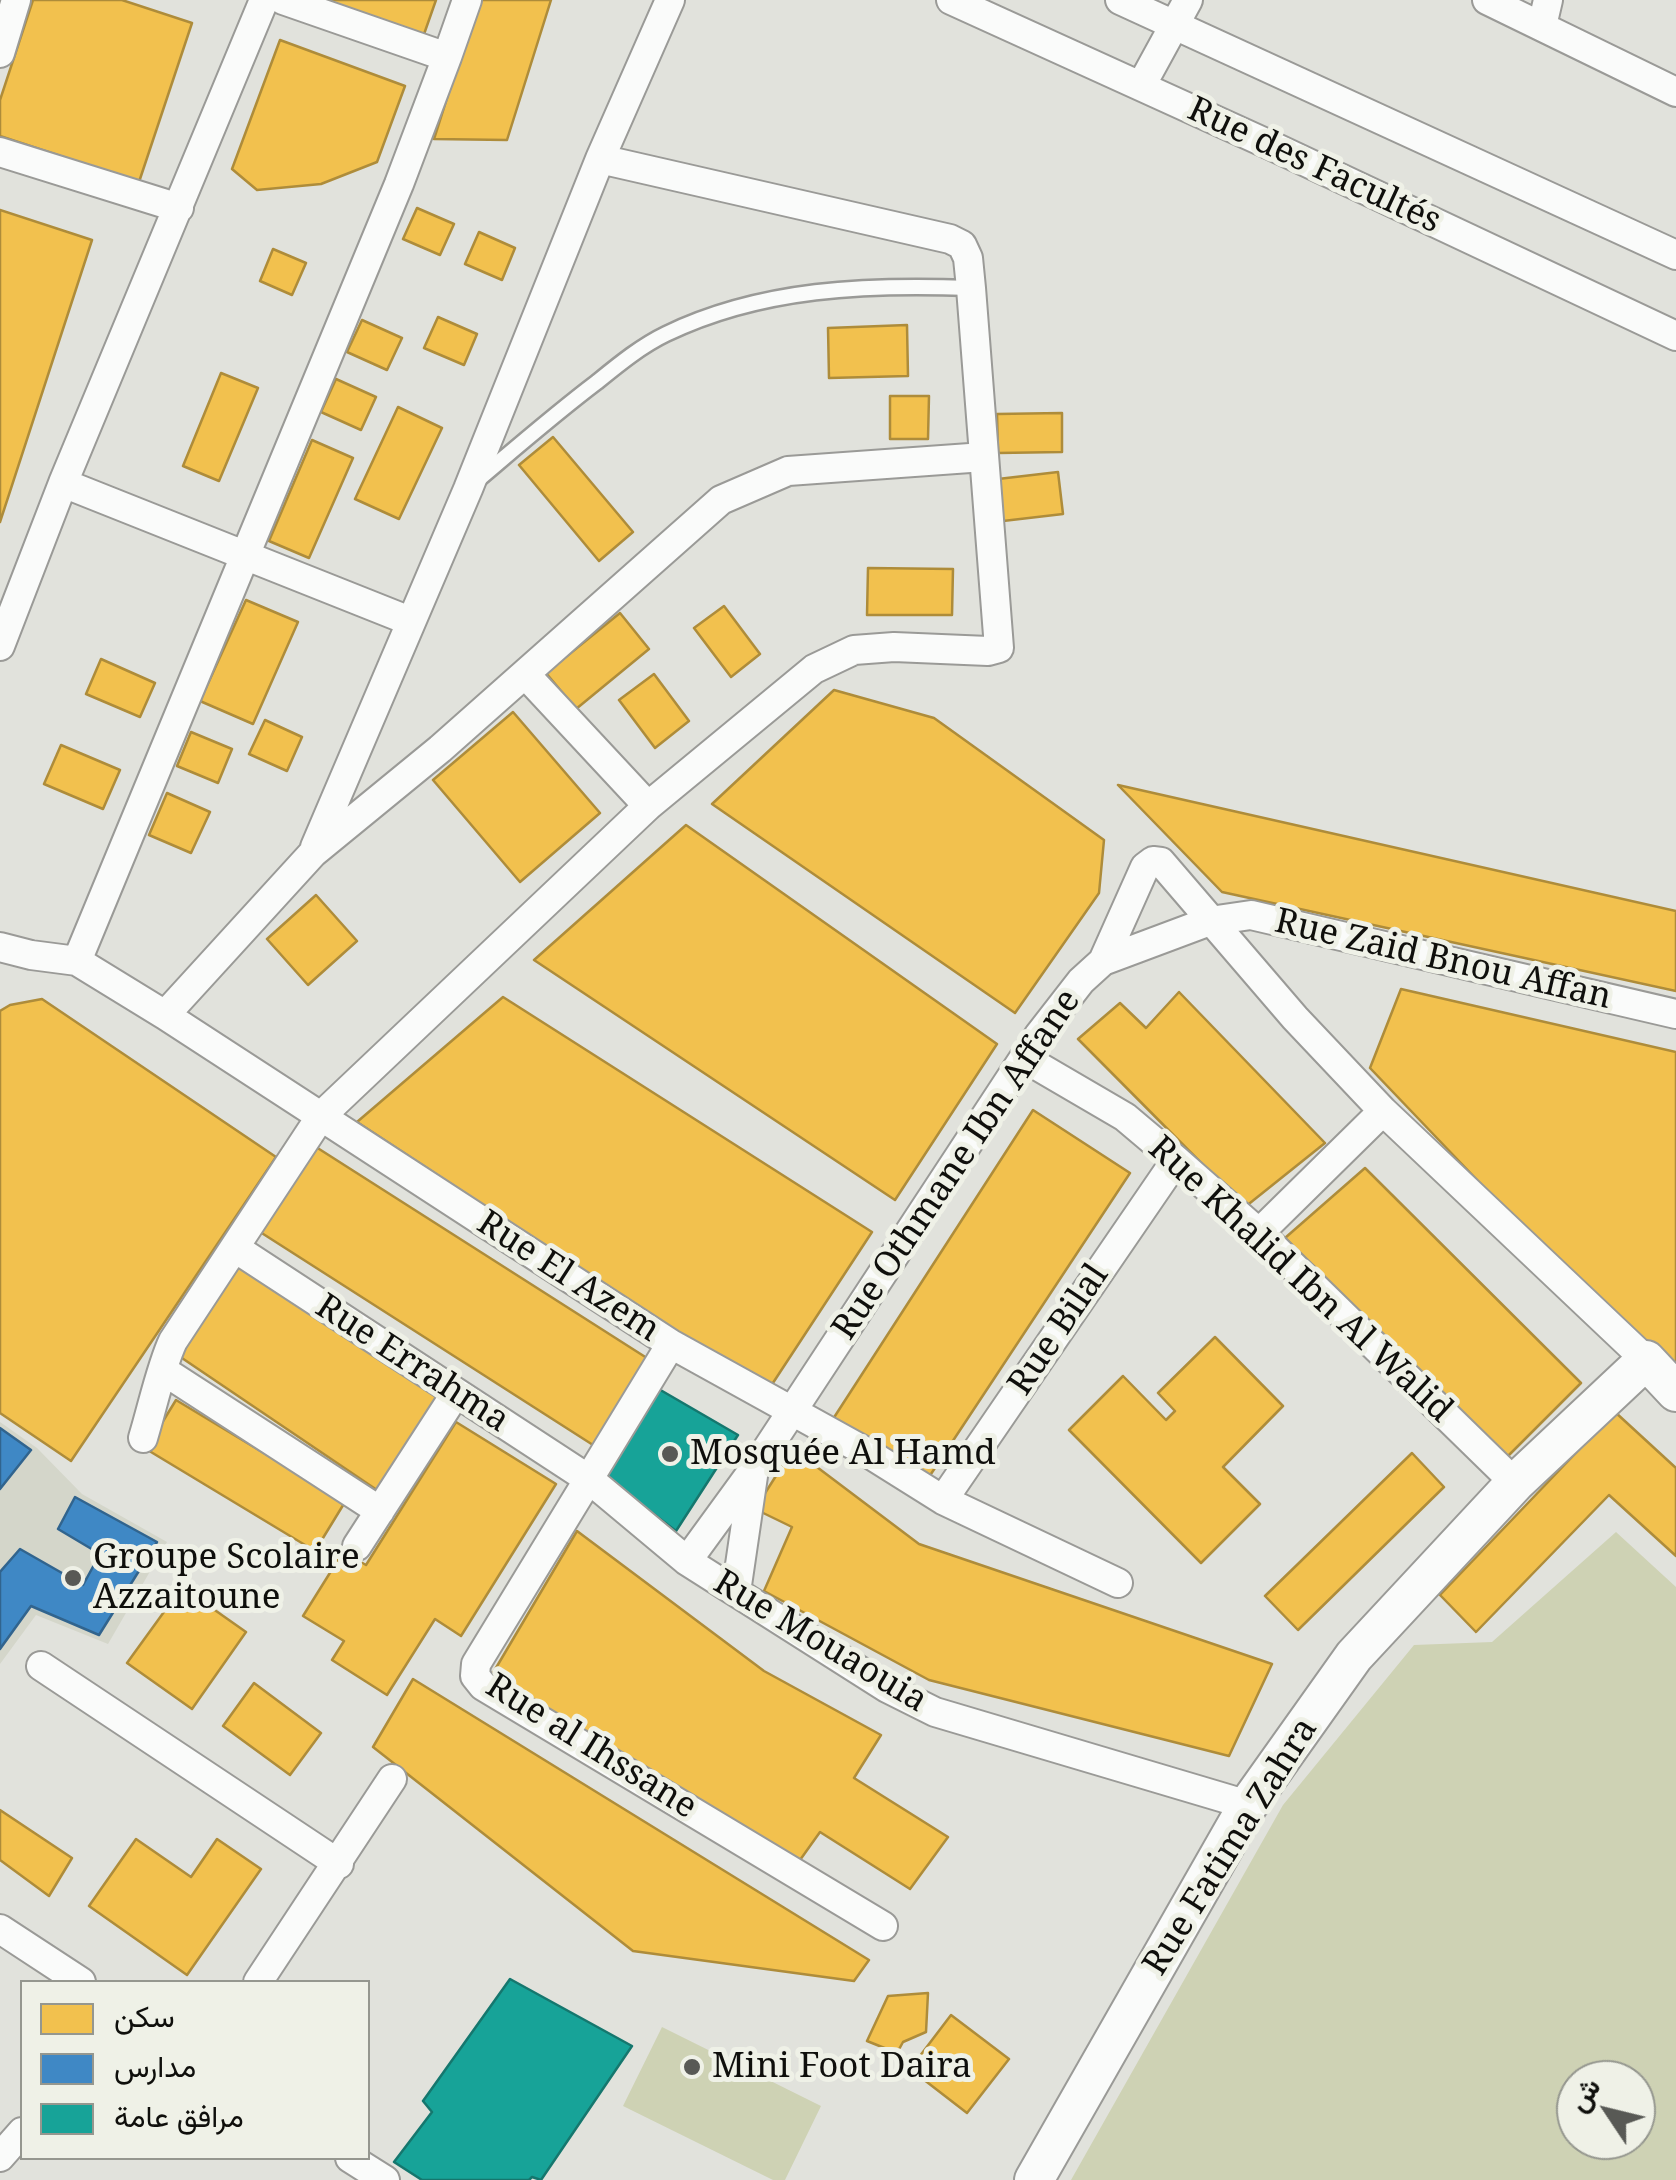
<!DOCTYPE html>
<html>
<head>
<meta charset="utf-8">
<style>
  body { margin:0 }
  #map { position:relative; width:1676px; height:2180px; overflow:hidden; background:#e1e2dc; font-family:"Noto Serif",Vazirmatn,serif }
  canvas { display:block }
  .legend { position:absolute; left:20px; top:1980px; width:350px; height:180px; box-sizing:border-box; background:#eff1e7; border:2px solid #95978f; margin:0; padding:12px 18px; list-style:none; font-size:30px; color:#0f0f0c }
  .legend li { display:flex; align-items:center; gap:20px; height:50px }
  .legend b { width:50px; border:2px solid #95978f }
  .north { position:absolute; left:1556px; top:2060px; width:100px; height:100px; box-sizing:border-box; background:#eff1e7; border:2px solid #95978f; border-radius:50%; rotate:305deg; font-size:28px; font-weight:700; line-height:40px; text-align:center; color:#0f0f0c }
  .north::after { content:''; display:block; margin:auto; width:35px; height:45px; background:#585955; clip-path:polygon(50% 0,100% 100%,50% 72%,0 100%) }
</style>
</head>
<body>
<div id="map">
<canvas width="1676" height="2180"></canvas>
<ul class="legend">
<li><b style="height:28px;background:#f2c14e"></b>سكن</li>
<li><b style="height:28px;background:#3f88c5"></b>مدارس</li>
<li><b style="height:28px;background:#17a398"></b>مرافق عامة</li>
</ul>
<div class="north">ش</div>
</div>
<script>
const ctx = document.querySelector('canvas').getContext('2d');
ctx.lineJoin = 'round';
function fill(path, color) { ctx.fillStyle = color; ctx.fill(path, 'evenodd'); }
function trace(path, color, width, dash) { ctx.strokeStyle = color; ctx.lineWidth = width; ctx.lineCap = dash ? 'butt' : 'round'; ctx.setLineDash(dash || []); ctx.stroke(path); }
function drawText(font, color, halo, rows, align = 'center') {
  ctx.font = font + ' "Noto Serif",serif'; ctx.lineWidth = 10; ctx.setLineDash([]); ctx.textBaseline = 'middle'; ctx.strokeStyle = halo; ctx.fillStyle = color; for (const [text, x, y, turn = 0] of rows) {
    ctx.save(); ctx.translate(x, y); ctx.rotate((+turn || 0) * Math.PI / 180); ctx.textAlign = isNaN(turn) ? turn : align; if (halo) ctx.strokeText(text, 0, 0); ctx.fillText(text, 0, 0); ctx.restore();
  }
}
const built = new Path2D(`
  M0,1422L37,1448L82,1494L167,1542L108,1644L36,1615L0,1664Z`);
const green = new Path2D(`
  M1616,1532L1676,1587V2180H1071L1283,1805L1414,1645L1492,1642ZM1576,2080H1636V2140H1576Z
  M662,2027L821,2106L785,2180H773L623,2106Z`);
const homes = new Path2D(`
  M33,0H122L192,23L139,182L0,136V100Z
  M317,0H436L423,37Z
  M478,0H551L507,140L434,139Z
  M280,40L405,86L377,162L321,184L257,190L232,169Z
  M417,208L454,224L440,255L403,239Z
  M0,210L92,240L0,522Z
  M479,232L515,248L502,280L465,264Z
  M273,249L306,263L292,295L260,281Z
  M438,317L477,334L464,365L424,348Z
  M362,320L402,338L387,370L347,352Z
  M907,325L908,376L829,378L828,328Z
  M221,373L258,388L219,481L183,466Z
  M336,379L376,397L361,430L321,412Z
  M890,396H929L928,439H890Z
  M398,407L442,428L399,519L355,499Z
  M1062,413V452L998,453L997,414Z
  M553,437L633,532L599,561L519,465Z
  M312,440L353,458L309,558L269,541Z
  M1058,472L1063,514L1003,521L998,479Z
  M868,568L953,569L952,615H867Z
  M246,600L298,622L253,724L200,701Z
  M724,606L760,654L731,677L694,628Z
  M620,613L649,649L576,709L546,673Z
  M101,659L155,683L140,717L86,694Z
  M654,674L689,721L655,748L619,700Z
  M834,690L934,718L1104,840L1099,893L1015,1013L712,804Z
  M513,712L600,813L520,882L433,780Z
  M265,720L302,737L287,771L249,754Z
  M191,732L232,749L218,783L177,766Z
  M61,745L120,770L103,809L44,784Z
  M1118,785L1676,911V991L1222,892Z
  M167,793L210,812L191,853L149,835Z
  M686,825L997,1044L895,1200L534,960Z
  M316,895L357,941L308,985L267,939Z
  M1401,989L1676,1052V1370L1544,1250L1370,1068Z
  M1179,992L1325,1143L1245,1207L1078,1039L1120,1003L1146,1028Z
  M503,997L872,1232L767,1392L357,1122Z
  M42,999L276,1157L71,1461L0,1413V1011L10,1005Z
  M1033,1110L1130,1173L929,1477L833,1419Z
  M316,1147L650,1360L593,1445L257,1230Z
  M1365,1168L1581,1383L1507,1457L1285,1238Z
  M241,1258L442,1394L377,1490L176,1354Z
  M1215,1337L1283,1406L1223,1467L1260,1504L1201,1563L1069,1430L1123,1376L1166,1420L1175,1411L1158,1393Z
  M176,1400L345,1502L315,1551L146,1449Z
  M1615,1412L1676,1468V1556L1609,1495L1476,1632L1440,1595Z
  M456,1422L556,1484L461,1636L435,1619L387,1695L332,1660L344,1641L303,1616L343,1552L366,1565Z
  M793,1449L919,1544L1272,1664L1229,1756L929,1680L764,1591L792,1527L755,1509Z
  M1412,1453L1444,1487L1298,1630L1265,1596Z
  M577,1531L764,1671L881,1735L854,1778L948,1837L910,1889L820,1832L800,1860L490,1678Z
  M182,1587L246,1632L192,1709L127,1663Z
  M413,1679L869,1960L854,1981L633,1951L373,1747Z
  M254,1683L321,1733L290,1775L223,1726Z
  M0,1810L72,1858L49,1896L0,1860Z
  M136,1839L191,1877L217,1839L261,1869L187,1975L89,1906Z
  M928,1993L926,2032L903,2042L897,2053L867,2041L888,1996Z
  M951,2015L1009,2059L967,2113L910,2069Z`);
const schools = new Path2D(`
  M0,1428L31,1450L0,1489Z
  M75,1497L157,1542L99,1635L31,1606L0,1649V1572L20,1549L83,1585L100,1554L58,1529Z`);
const public = new Path2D(`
  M657,1388L738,1435L676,1531L601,1474Z
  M510,1979L632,2046L541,2180L532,2177L529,2180H422L394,2162L432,2112L423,2101Z`);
const lane = new Path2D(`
  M479,479C518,446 556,413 597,382C618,365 641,346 666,334C761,288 868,284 971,288`);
const street = new Path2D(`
  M283,0L447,57L467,0
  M951,0L1270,145L1676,336
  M1120,0L1676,255
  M1487,0L1676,92
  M1542,26L1548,0
  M0,53L16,0
  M1141,86L1188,0
  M0,152L179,208
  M63,483L410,621
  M0,646L63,483L264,0
  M525,674L648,806
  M315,847L468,489L600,159L670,0
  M0,947L31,955L77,961L165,1015L671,1344L868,1453L943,1500L1118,1583
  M77,961L399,184L447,57
  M1103,961L1145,867L1153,861L1161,862L1295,1018L1383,1111L1646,1360
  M165,1015L313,853L440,749L721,500L788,471L984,457
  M1024,1058L1125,1117L1176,1160L1259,1233L1515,1483
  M1259,1233L1383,1111
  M235,1248L590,1480L687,1561L887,1688L935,1712L1248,1805
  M671,1344L476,1664L475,1676L483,1686L883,1926
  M164,1371L380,1511
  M143,1438C152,1409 161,1366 173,1341L321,1116L648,806L814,669L854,650L894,647L988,651L999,648L971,288L968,258L962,245L950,239L600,159
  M943,1500L1176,1160
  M357,1546L456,1393
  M687,1561L754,1469L1039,1035L1081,981L1103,961L1210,921L1251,915L1676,1014
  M736,1592L753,1476
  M41,1666L339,1864
  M0,1929L81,1982
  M258,1982L392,1779
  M0,2157L22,2132
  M350,2158L385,2180`);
const secondary = new Path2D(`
  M1034,2180L1248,1805L1354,1656L1515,1483L1646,1360L1676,1392`);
const markers = [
  [670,1454,10,"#585955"],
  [73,1578,10,"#585955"],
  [692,2067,10,"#585955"]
];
const streetNames = [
  ["Rue des Facultés",1314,166,25],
  ["Rue Zaid Bnou Affan",1443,960,13],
  ["Rue Othmane Ibn Affane",957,1165,-56],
  ["Rue El Azem",568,1277,33],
  ["Rue Khalid Ibn Al Walid",1300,1280,43],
  ["Rue Bilal",1059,1330,-56],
  ["Rue Errahma",412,1364,33],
  ["Rue Mouaouia",820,1642,31],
  ["Rue al Ihssane",591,1747,32],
  ["Rue Fatima Zahra",1231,1847,-58]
];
const poiNames = [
  ["Mosquée Al Hamd",690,1454],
  ["Groupe Scolaire",93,1558],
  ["Azzaitoune",93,1598],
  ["Mini Foot Daira",712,2067]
];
fill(built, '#d4d6ca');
fill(green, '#ced2b4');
fill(homes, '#f2c14e');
trace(homes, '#ae8c3a', 2.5);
fill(schools, '#3f88c5');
trace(schools, '#31648e', 2.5);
fill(public, '#17a398');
trace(public, '#15776e', 2.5);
trace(lane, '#9a9a97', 19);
trace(street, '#9a9a97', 32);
trace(secondary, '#9a9a97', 42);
trace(lane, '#fafbfa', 14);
trace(street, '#fafbfa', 28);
trace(secondary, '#fafbfa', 38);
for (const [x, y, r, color] of markers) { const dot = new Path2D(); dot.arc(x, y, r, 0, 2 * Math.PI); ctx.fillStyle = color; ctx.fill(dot); trace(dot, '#eff1e7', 4); }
drawText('35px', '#0f0f0c', '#eff1e7', streetNames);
drawText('35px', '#0f0f0c', '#eff1e7', poiNames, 'left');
</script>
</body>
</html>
